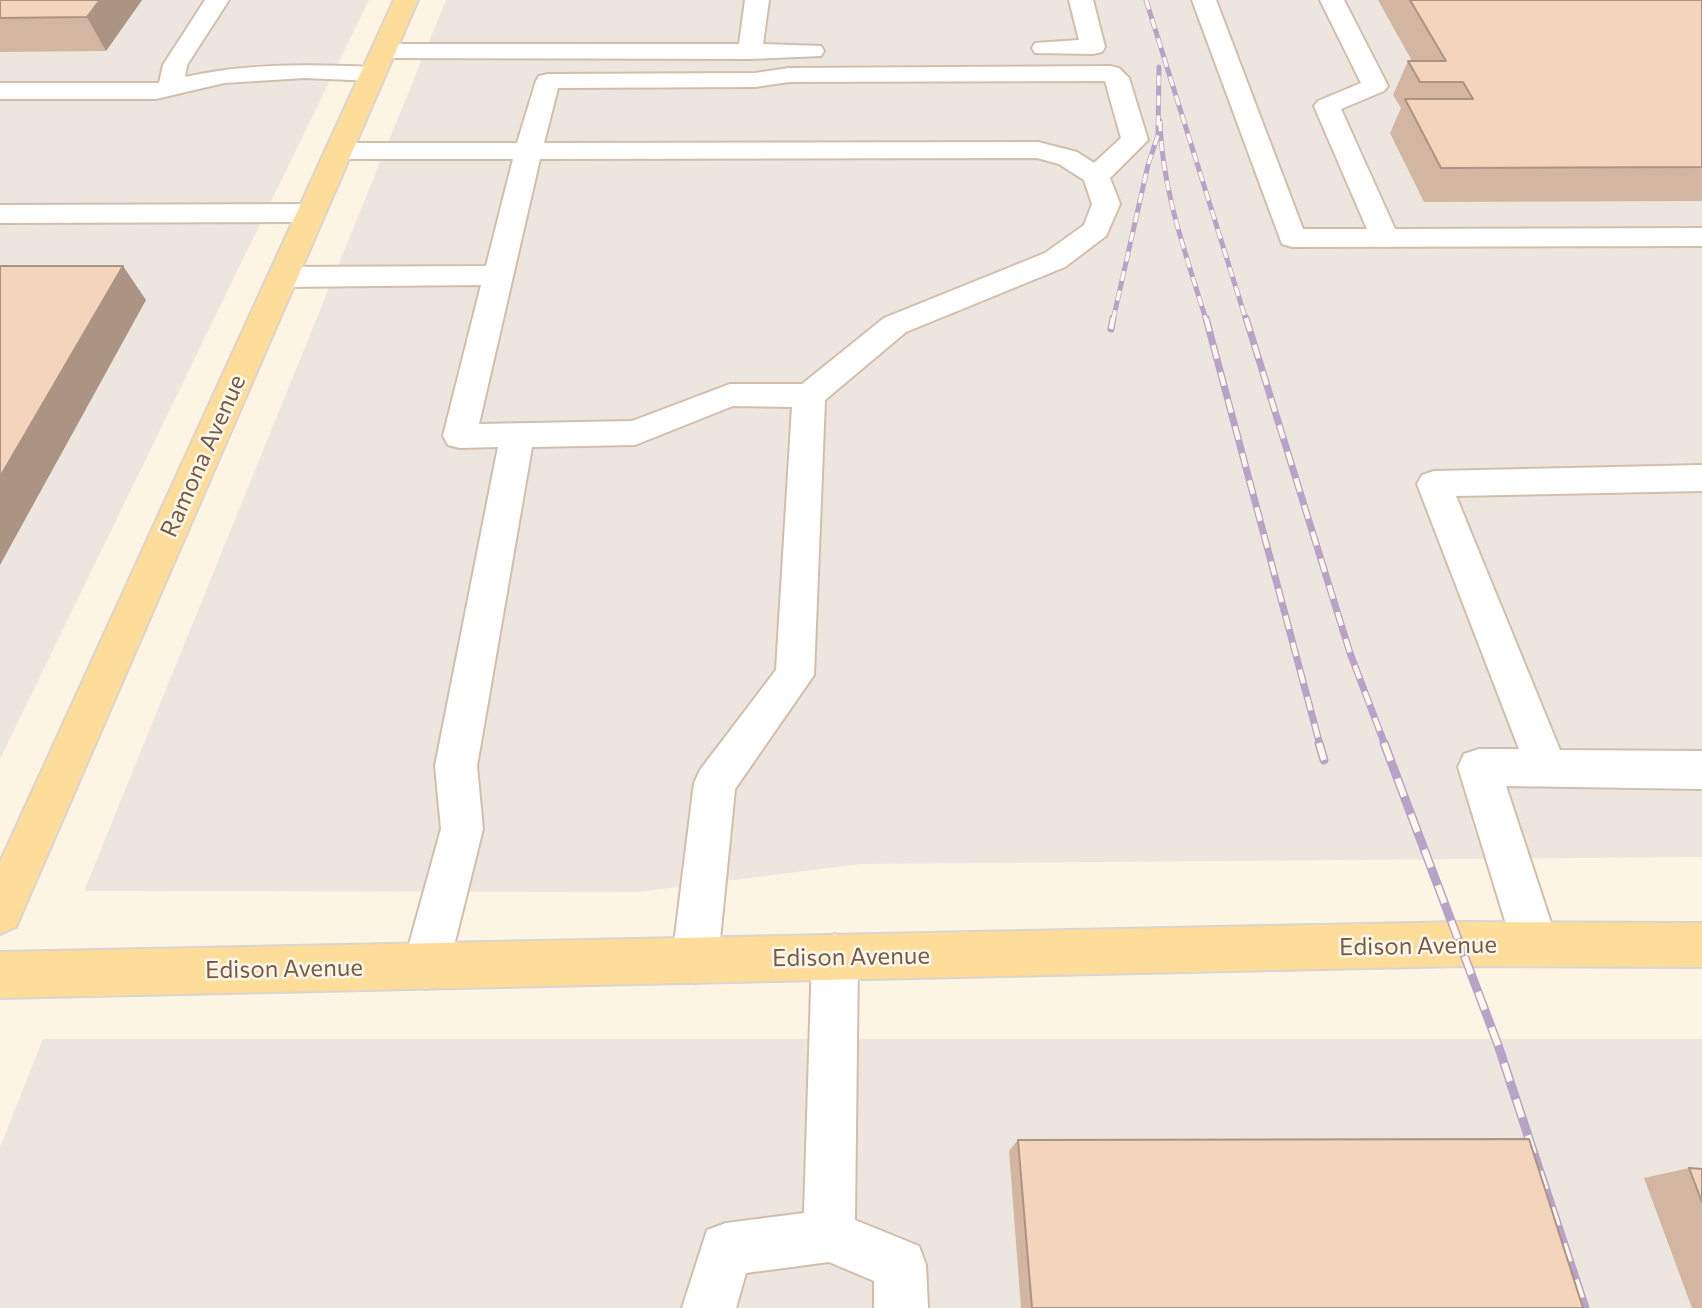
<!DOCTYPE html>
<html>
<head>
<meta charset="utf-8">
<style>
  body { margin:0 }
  canvas { display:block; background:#fdf5e4 }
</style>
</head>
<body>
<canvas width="1702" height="1308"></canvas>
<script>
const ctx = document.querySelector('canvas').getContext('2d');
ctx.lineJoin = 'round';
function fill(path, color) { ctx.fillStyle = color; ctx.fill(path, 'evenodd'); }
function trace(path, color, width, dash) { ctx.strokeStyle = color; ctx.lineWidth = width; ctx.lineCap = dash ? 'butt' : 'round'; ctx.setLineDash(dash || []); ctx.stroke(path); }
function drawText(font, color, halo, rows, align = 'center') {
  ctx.font = font + ' Commissioner,sans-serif'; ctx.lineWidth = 5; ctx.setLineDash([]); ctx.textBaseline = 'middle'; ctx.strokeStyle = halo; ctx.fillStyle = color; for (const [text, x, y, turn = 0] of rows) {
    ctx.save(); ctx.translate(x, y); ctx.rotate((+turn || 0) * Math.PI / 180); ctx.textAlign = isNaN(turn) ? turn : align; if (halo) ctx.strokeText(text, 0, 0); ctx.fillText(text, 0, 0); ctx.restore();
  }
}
const industrial = new Path2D(`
  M0,0H369L0,759Z
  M446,0H1702V857L860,864L639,892L84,891Z
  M43,1039H1702V1308H0V1147Z`);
const minor = new Path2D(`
  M205,0H229L187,65L185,77C247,63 309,64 373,67L382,69L385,74L382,79L373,81L305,78L224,83L156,99H0V83H159L163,65Z
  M745,0H769L763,44L821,46L824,51L821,56L750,59L384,58L375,56L372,51L375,46L384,44H739Z
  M1069,0H1093L1105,47L1102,52L1093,54L1035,53L1032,48L1035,43L1079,40Z
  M1192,0H1216L1303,229H1367L1314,106L1318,101L1361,83L1320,0H1344L1388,86L1384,91L1341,109L1395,229L1702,228V246L1292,247L1282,244Z
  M1110,66L1119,68L1129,78L1148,140L1110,178L1120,204L1106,236L1065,267L906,332L825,400L814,675L735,789L718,960L711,976L695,983L679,976L672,960L694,783L700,770L776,670L792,407L733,406L635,445L532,447L477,766L483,829L449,966L442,982L426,989L410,982L403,966L441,829L435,766L498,447L460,448L448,445L443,436L481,285L283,287L273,284L268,277L273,270L283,267L486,266L513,159H339L330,157L326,151L330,145L339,143H517L536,81L539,76L548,74L755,73L789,68ZM1105,81L1121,138L1094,163L1077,152L1038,142L544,143L558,88L755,87L789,82ZM1037,158L1059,164L1084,180L1092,204L1084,225L1045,253L884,318L802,384H730L632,421L479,424L540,159Z
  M311,204L321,207L325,213L321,219L311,222L0,223V205Z
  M1702,465V491L1456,496L1560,750L1702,751V789L1506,786L1558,944L1551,960L1535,966L1519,960L1512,944L1458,767L1464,754L1479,749H1519L1417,484L1422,475L1434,471Z
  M835,934L851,941L858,957L855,1220L919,1246L926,1265L928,1308H874V1281L829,1262L746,1273L736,1308H682L707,1230L726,1223L804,1213L812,957L819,941Z`);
const major = new Path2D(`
  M394,0H418L16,927L0,934V862Z
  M1461,922L1702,923V967L1461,966L0,998V952Z`);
const railFar2 = new Path2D(`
  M1146,0L1246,320
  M1160,121C1162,191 1186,254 1206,320
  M1113,320L1148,165L1158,135L1159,67`);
const railFar1 = new Path2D(`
  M1206,318L1320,745
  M1246,318L1350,653L1385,745
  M1111,329L1113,318`);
const rail = new Path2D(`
  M1319,743L1324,760
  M1384,743L1498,1045L1585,1308`);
const wall = new Path2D(`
  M0,0H142L106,51L0,52Z
  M1378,0H1702V201L1424,202L1390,133L1401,108L1393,95L1408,61H1412Z
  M1018,1140L1583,1308H1021L1009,1151Z
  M1689,1168L1702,1169V1308H1692L1644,1178Z`);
const shadedWall = new Path2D(`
  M100,0H142L106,51L87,17Z
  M123,266L146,300L0,565V477Z`);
const building = new Path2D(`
  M0,0H100L87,17L0,18Z
  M1410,0H1702V167L1441,168L1405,99H1473L1463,82H1420L1408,61H1446Z
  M0,266H123L0,477Z
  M1529,1139L1583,1308H1032L1018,1140Z
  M1689,1168L1702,1169V1202Z`);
const streetNames = [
  ["Ramona Avenue",203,456,-66],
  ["Edison Avenue",1418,946,-1],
  ["Edison Avenue",851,957,-1],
  ["Edison Avenue",284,969,-1]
];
fill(industrial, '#ede6df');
trace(minor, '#d1bfac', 4);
trace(major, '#dcd4cf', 4);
fill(minor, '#fff');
fill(major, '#fedd9a');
trace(railFar2, '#b8a2c7', 5);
trace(railFar1, '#b8a2c7', 7);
trace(rail, '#b8a2c7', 9);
trace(railFar2, '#fff8eb', 3.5, [10]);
trace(railFar1, '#fff8eb', 4.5, [14]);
trace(rail, '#fff8eb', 6, [19]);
fill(wall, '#d2b6a1');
fill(shadedWall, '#ab9483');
fill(building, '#f4d4bb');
trace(building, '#ab9483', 2);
drawText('24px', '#775b48', '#fff8eb', streetNames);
</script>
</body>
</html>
